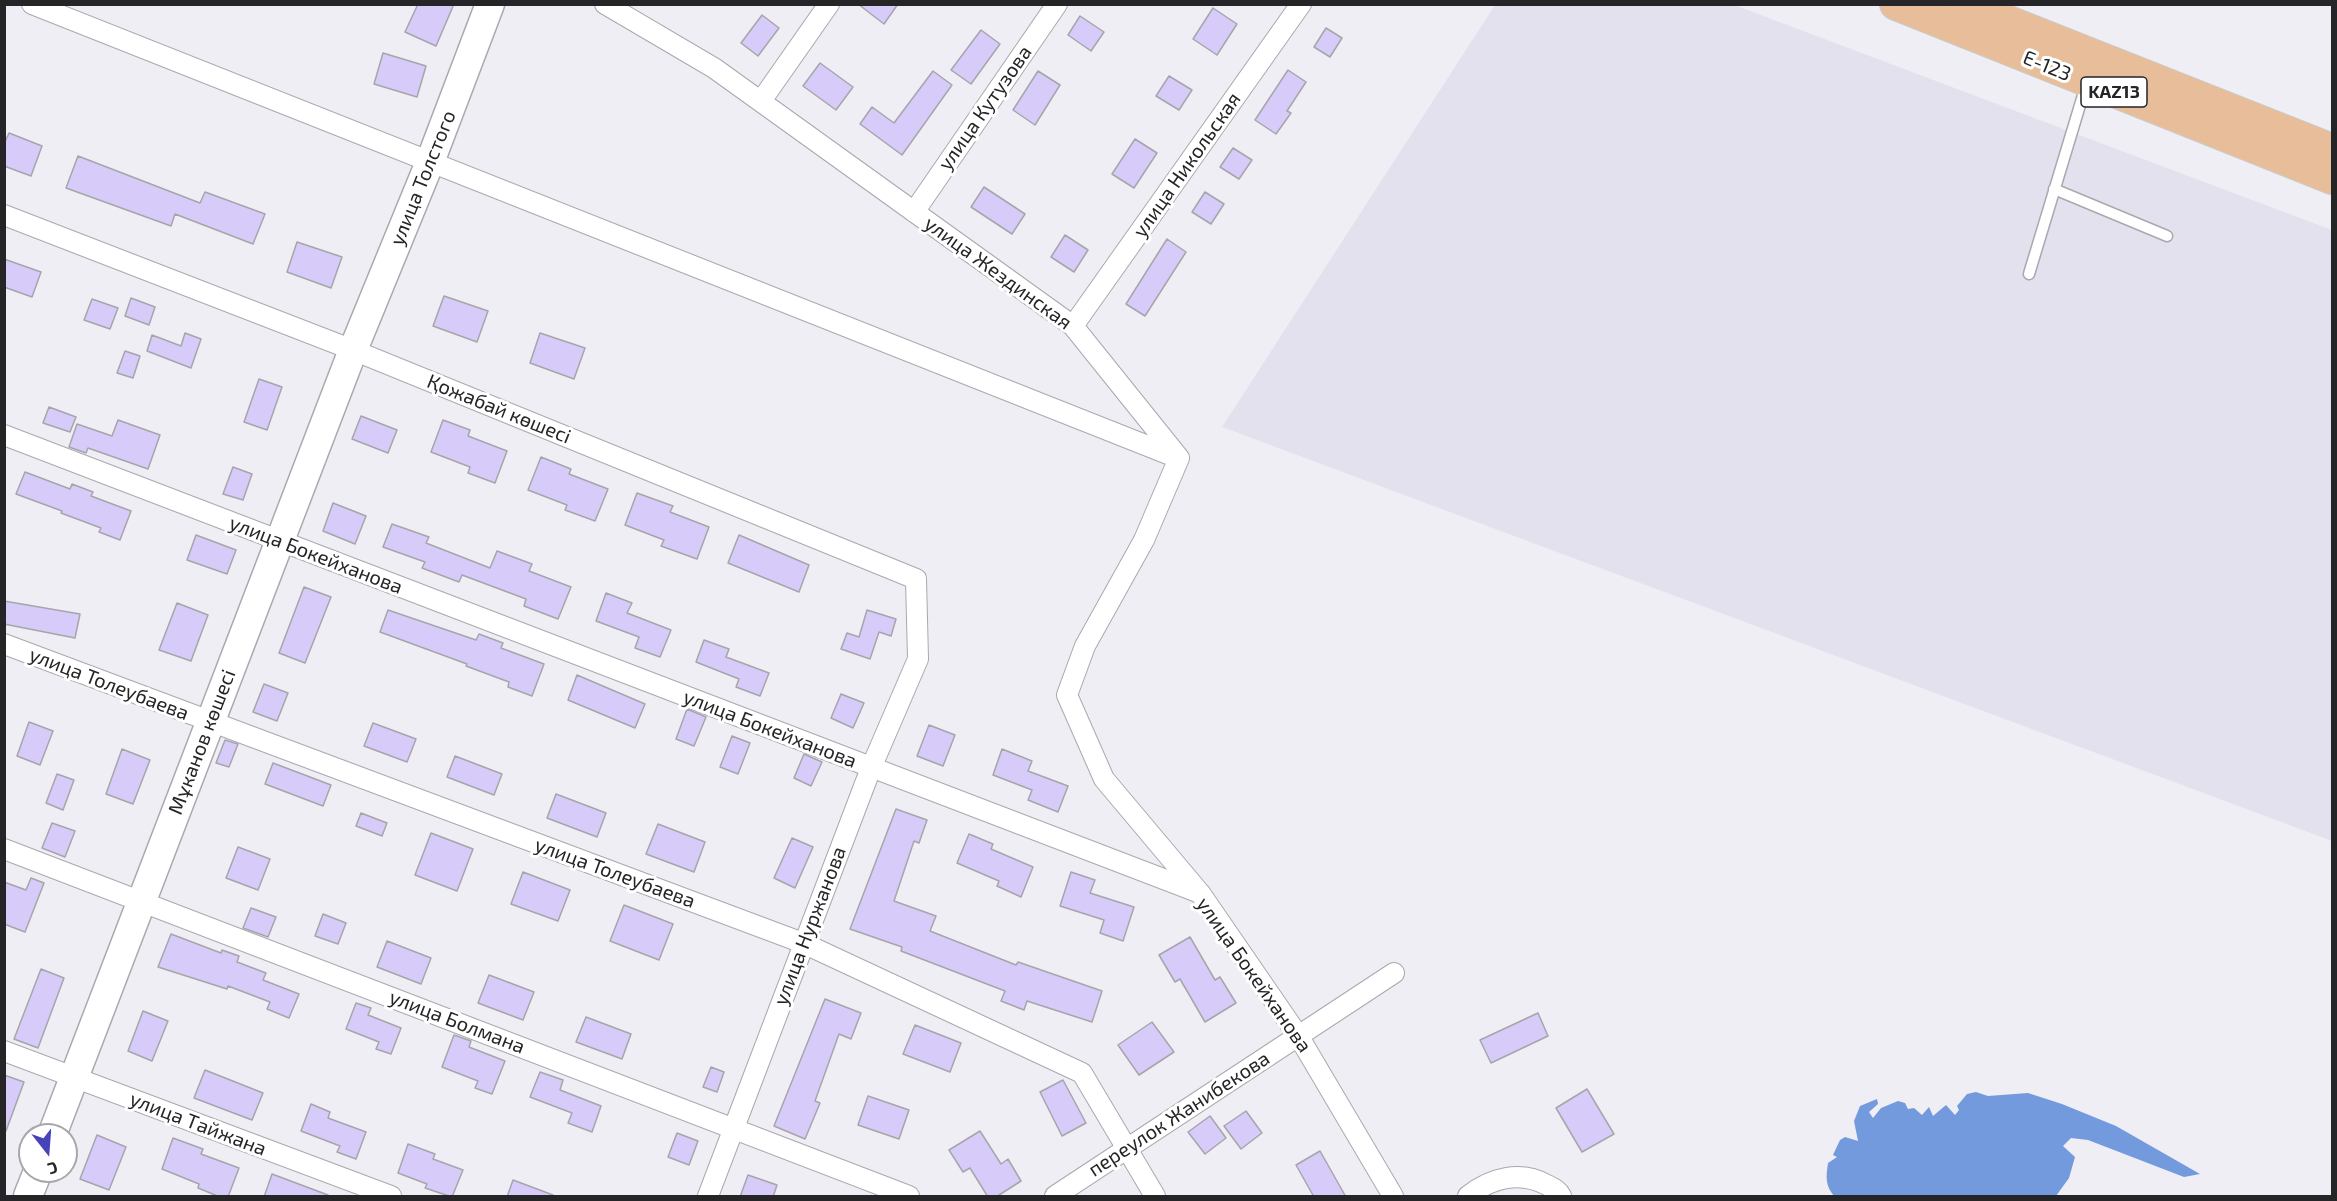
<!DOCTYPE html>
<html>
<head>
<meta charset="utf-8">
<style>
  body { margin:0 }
  #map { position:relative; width:2337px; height:1201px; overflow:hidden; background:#efeef4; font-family:"Exo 2",sans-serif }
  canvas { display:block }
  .frame { position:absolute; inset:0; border:6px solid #252527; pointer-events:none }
  .north { position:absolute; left:18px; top:1123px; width:60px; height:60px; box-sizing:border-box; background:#fff; border:2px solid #a8a8a9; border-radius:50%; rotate:163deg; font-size:16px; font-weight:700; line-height:24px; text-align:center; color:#252527 }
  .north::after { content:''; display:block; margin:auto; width:21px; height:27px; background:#4744ba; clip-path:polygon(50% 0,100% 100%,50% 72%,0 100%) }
</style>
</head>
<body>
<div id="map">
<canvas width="2337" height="1201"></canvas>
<div class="frame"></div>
<div class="north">С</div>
</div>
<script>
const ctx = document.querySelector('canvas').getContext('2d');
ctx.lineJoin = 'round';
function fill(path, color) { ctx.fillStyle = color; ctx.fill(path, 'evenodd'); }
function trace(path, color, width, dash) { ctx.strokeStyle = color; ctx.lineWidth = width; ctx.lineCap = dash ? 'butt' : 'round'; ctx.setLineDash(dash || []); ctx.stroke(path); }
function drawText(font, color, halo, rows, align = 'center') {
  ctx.font = font + ' "Exo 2",sans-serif'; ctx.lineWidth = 6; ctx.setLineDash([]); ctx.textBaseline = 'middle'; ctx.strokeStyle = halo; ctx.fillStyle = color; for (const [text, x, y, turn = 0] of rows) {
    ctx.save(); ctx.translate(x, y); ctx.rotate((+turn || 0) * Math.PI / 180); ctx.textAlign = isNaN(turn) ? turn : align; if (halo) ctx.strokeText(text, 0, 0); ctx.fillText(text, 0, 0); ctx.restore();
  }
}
const built = new Path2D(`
  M1495,5H1734L2332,230V841L1222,427Z`);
const water = new Path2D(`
  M1976,1092L1988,1096L2028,1093L2062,1104L2116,1126L2200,1174L2184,1177L2088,1140L2071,1138L2063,1146L2075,1157L2069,1178L2056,1196H1834C1825,1185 1826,1177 1828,1163L1837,1157L1833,1155L1840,1140L1845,1137L1858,1141L1854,1121L1860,1106L1877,1099L1878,1104L1869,1112L1873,1118L1881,1108L1898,1101L1905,1103L1908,1109L1914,1108L1922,1115L1929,1107L1933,1116L1946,1105L1955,1115L1959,1110L1957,1106L1967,1094Z`);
const building = new Path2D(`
  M418,4H454L436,46L405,32Z
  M858,4H898L884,24Z
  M1213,8L1237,24L1217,55L1193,39Z
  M762,15L779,28L758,56L741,43Z
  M1080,16L1104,32L1091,51L1068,35Z
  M1326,28L1342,38L1330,57L1314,47Z
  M981,30L1000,44L971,84L951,70Z
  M383,53L426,66L417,97L374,84Z
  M820,63L853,87L836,110L803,86Z
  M1288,70L1306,82L1287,111L1291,113L1276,134L1255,120Z
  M933,71L952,85L902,155L860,124L872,107L894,123Z
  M1038,71L1060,85L1035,125L1013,110Z
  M1169,76L1192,90L1179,110L1156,96Z
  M9,133L42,146L31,176L4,166V144Z
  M1135,139L1157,153L1134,188L1112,174Z
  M1233,148L1252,160L1239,179L1220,167Z
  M78,156L200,203L205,192L265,214L253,244L175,214L171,226L66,188Z
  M984,187L1025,214L1012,234L971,207Z
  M1205,192L1224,204L1211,224L1192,212Z
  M1065,235L1088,250L1074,272L1051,257Z
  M1167,239L1186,252L1145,316L1126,304Z
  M297,242L342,257L331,288L287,272Z
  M4,259L41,272L32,297L4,287Z
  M444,296L488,311L477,342L433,326Z
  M131,298L155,307L149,325L125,316Z
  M92,299L118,308L110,329L84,320Z
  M185,333L201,339L191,368L147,351L152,335L181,346Z
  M540,333L585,348L574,379L530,363Z
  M125,351L140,356L133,378L117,373Z
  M259,379L282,387L267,430L244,422Z
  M49,407L76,417L70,432L43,423Z
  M361,416L397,430L388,453L352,439Z
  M118,420L160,435L148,469L88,448L86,453L69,447L77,424L112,436Z
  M443,420L470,430L468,436L507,451L495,483L468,473L470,467L431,452Z
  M541,457L571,469L569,474L608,489L595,521L565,510L567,505L528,490Z
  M233,467L252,474L243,500L223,494Z
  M25,472L70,489L72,484L93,492L91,496L131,511L120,540L99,532L101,528L61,513L62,511L16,494Z
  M637,493L673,506L670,512L709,527L697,559L661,546L664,540L625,525Z
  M333,503L366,516L355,544L323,531Z
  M392,524L429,537L426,543L490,568L497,551L532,564L529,571L571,587L558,619L524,606L526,599L462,575L459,582L422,568L425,562L383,547Z
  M196,535L236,550L227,574L187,560Z
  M739,535L809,565L799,592L728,563Z
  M304,587L331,597L305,663L279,653Z
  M606,593L632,603L627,613L671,630L660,657L635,648L639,637L596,621Z
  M4,601L80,614L75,638L4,624Z
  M177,603L208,615L191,661L159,650Z
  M388,610L476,640L479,634L503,643L501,648L544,664L532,696L508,687L509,682L466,666L467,664L380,632Z
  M867,610L896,619L891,636L879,632L870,659L841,649L847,633L859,637Z
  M704,640L729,649L726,657L769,673L760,696L736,687L739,679L696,662Z
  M577,675L645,704L635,728L568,700Z
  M264,684L288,693L277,721L253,712Z
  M841,694L864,703L853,728L831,718Z
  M687,709L706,717L694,746L676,739Z
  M29,722L53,731L40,765L17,756Z
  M373,723L416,739L407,762L364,746Z
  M929,725L955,735L943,766L917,756Z
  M732,736L750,743L738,774L720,767Z
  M225,740L238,744L229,767L216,763Z
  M122,749L150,760L133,804L106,794Z
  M1002,749L1032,761L1028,771L1068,786L1058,812L1028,800L1032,790L993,775Z
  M804,754L822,762L811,786L794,778Z
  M455,756L502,774L494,795L447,777Z
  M273,763L331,785L323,806L265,784Z
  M57,774L74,780L63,810L46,803Z
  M556,794L606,813L597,837L547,818Z
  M896,809L927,820L919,843L914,841L894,901L936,916L930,931L1016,965L1018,962L1102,991L1092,1022L1027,1001L1024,1010L1001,1001L1005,991L901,951L902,947L850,929Z
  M361,813L387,823L382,836L356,826Z
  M52,823L75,831L65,857L42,848Z
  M658,824L705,842L694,872L646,854Z
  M431,833L473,849L457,891L415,875Z
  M969,834L993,844L991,849L1033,867L1021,897L997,886L999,881L957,863Z
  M792,838L813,847L795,888L774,878Z
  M238,847L270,859L258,890L226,878Z
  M523,872L570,890L558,921L511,904Z
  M1071,872L1095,880L1090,893L1134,907L1123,941L1100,933L1104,920L1060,906Z
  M31,878L44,883L25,932L4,924V882L26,890Z
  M624,905L673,924L659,960L610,941Z
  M251,908L276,917L268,937L243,928Z
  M323,914L346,923L338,944L315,936Z
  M171,934L221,953L222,950L239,956L237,962L266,973L263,980L299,994L289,1018L267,1009L270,1002L228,986L227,989L158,967Z
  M1190,937L1215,980L1220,977L1236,1003L1205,1022L1180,979L1175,982L1159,955Z
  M387,941L431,958L421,984L377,967Z
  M41,969L64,978L38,1048L14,1039Z
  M489,975L534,992L523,1020L478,1003Z
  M825,999L861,1013L851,1039L839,1034L815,1101L820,1103L805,1139L774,1126Z
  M356,1003L371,1008L368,1015L401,1028L391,1054L376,1049L379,1042L346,1029Z
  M143,1011L168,1021L152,1061L128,1051Z
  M1538,1013L1548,1036L1491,1063L1480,1040Z
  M586,1017L631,1034L622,1059L576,1042Z
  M1152,1022L1174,1052L1139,1075L1118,1045Z
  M915,1025L961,1043L950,1072L903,1054Z
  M454,1035L471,1041L469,1047L505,1061L492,1094L475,1088L478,1081L442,1067Z
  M711,1067L724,1072L717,1092L703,1087Z
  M205,1070L263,1093L252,1120L194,1098Z
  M540,1072L563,1080L560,1090L601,1106L592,1132L568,1123L572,1113L530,1097Z
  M4,1075L24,1082L6,1131H4Z
  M1063,1080L1086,1123L1062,1136L1040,1092Z
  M1587,1089L1614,1134L1582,1152L1556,1108Z
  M868,1096L909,1110L899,1139L858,1125Z
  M311,1104L330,1112L328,1118L366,1132L356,1159L337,1152L340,1146L301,1131Z
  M1246,1111L1262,1133L1241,1149L1224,1126Z
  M1210,1116L1226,1138L1205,1154L1188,1132Z
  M980,1131L1001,1164L1008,1159L1021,1181L996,1197H988L970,1168L963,1172L949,1150Z
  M677,1133L698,1141L689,1165L668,1157Z
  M97,1135L126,1147L109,1190L80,1179Z
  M173,1138L203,1149L201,1154L239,1168L228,1197H220L198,1188L199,1184L162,1169Z
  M408,1144L435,1154L433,1159L463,1170L452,1197L425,1188L427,1184L398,1173Z
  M1320,1151L1346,1197H1314L1296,1165Z
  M272,1174L328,1195V1197H264Z
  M748,1175L777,1185L773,1197H740Z
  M513,1180L553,1195V1197H507Z`);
const lane = new Path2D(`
  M2054,189L2167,236
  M2029,274L2087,82`);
const street = new Path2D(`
  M32,4L1178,458
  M605,4L714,68L1073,326L1179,458L1144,540L1085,646L1067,695L1104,779L1199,892
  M761,101L829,4
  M914,212L1057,4
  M4,215L353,350L916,579L918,659L871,768L708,1196
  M1073,326L1301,4
  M4,435L1200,893L1299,1037L1393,1196
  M4,644L803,943L1082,1073L1155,1196
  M4,849L909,1196
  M4,1051L391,1196
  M1055,1196L1394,973
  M1468,1196C1491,1178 1520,1170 1547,1185C1553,1188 1558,1190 1561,1196`);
const secondary = new Path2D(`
  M52,1135L353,350L430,162L490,4
  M28,1196L38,1171`);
const primary = new Path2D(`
  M1896,4L2332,178
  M1963,4L2332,150`);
const shields = [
  [2114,92,66]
];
const shieldNames = [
  ["KAZ13",2114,92]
];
const streetNames = [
  ["Е-123",2047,66,22],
  ["улица Кутузова",985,108,-55],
  ["улица Никольская",1187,165,-55],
  ["улица Толстого",423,178,-68],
  ["улица Жездинская",998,273,36],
  ["Қожабай көшесі",499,409,22],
  ["улица Бокейханова",316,555,21],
  ["улица Толеубаева",109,684,21],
  ["улица Бокейханова",770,729,21],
  ["Мұканов көшесі",202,742,-69],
  ["улица Толеубаева",615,873,20],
  ["улица Нуржанова",810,926,-69],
  ["улица Бокейханова",1254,975,55],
  ["улица Болмана",457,1022,21],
  ["переулок Жанибекова",1179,1114,-33],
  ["улица Тайжана",198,1124,21]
];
fill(built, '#e4e1ee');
fill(water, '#749ade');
fill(building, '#d7cbfa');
trace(building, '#a6a5aa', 1.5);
trace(lane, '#aaa8ae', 13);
trace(street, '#aaa8ae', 22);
trace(secondary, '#aaa8ae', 31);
trace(primary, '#cbcbcb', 34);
trace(lane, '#fff', 10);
trace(street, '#fff', 20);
trace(secondary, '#fff', 28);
trace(primary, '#e7be99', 32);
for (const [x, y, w] of shields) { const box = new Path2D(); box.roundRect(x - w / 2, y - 15, w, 30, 4.5); ctx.fillStyle = '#fff'; ctx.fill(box); trace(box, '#252527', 1.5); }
drawText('bold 18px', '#252527', null, shieldNames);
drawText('20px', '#252527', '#fff', streetNames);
</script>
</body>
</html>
